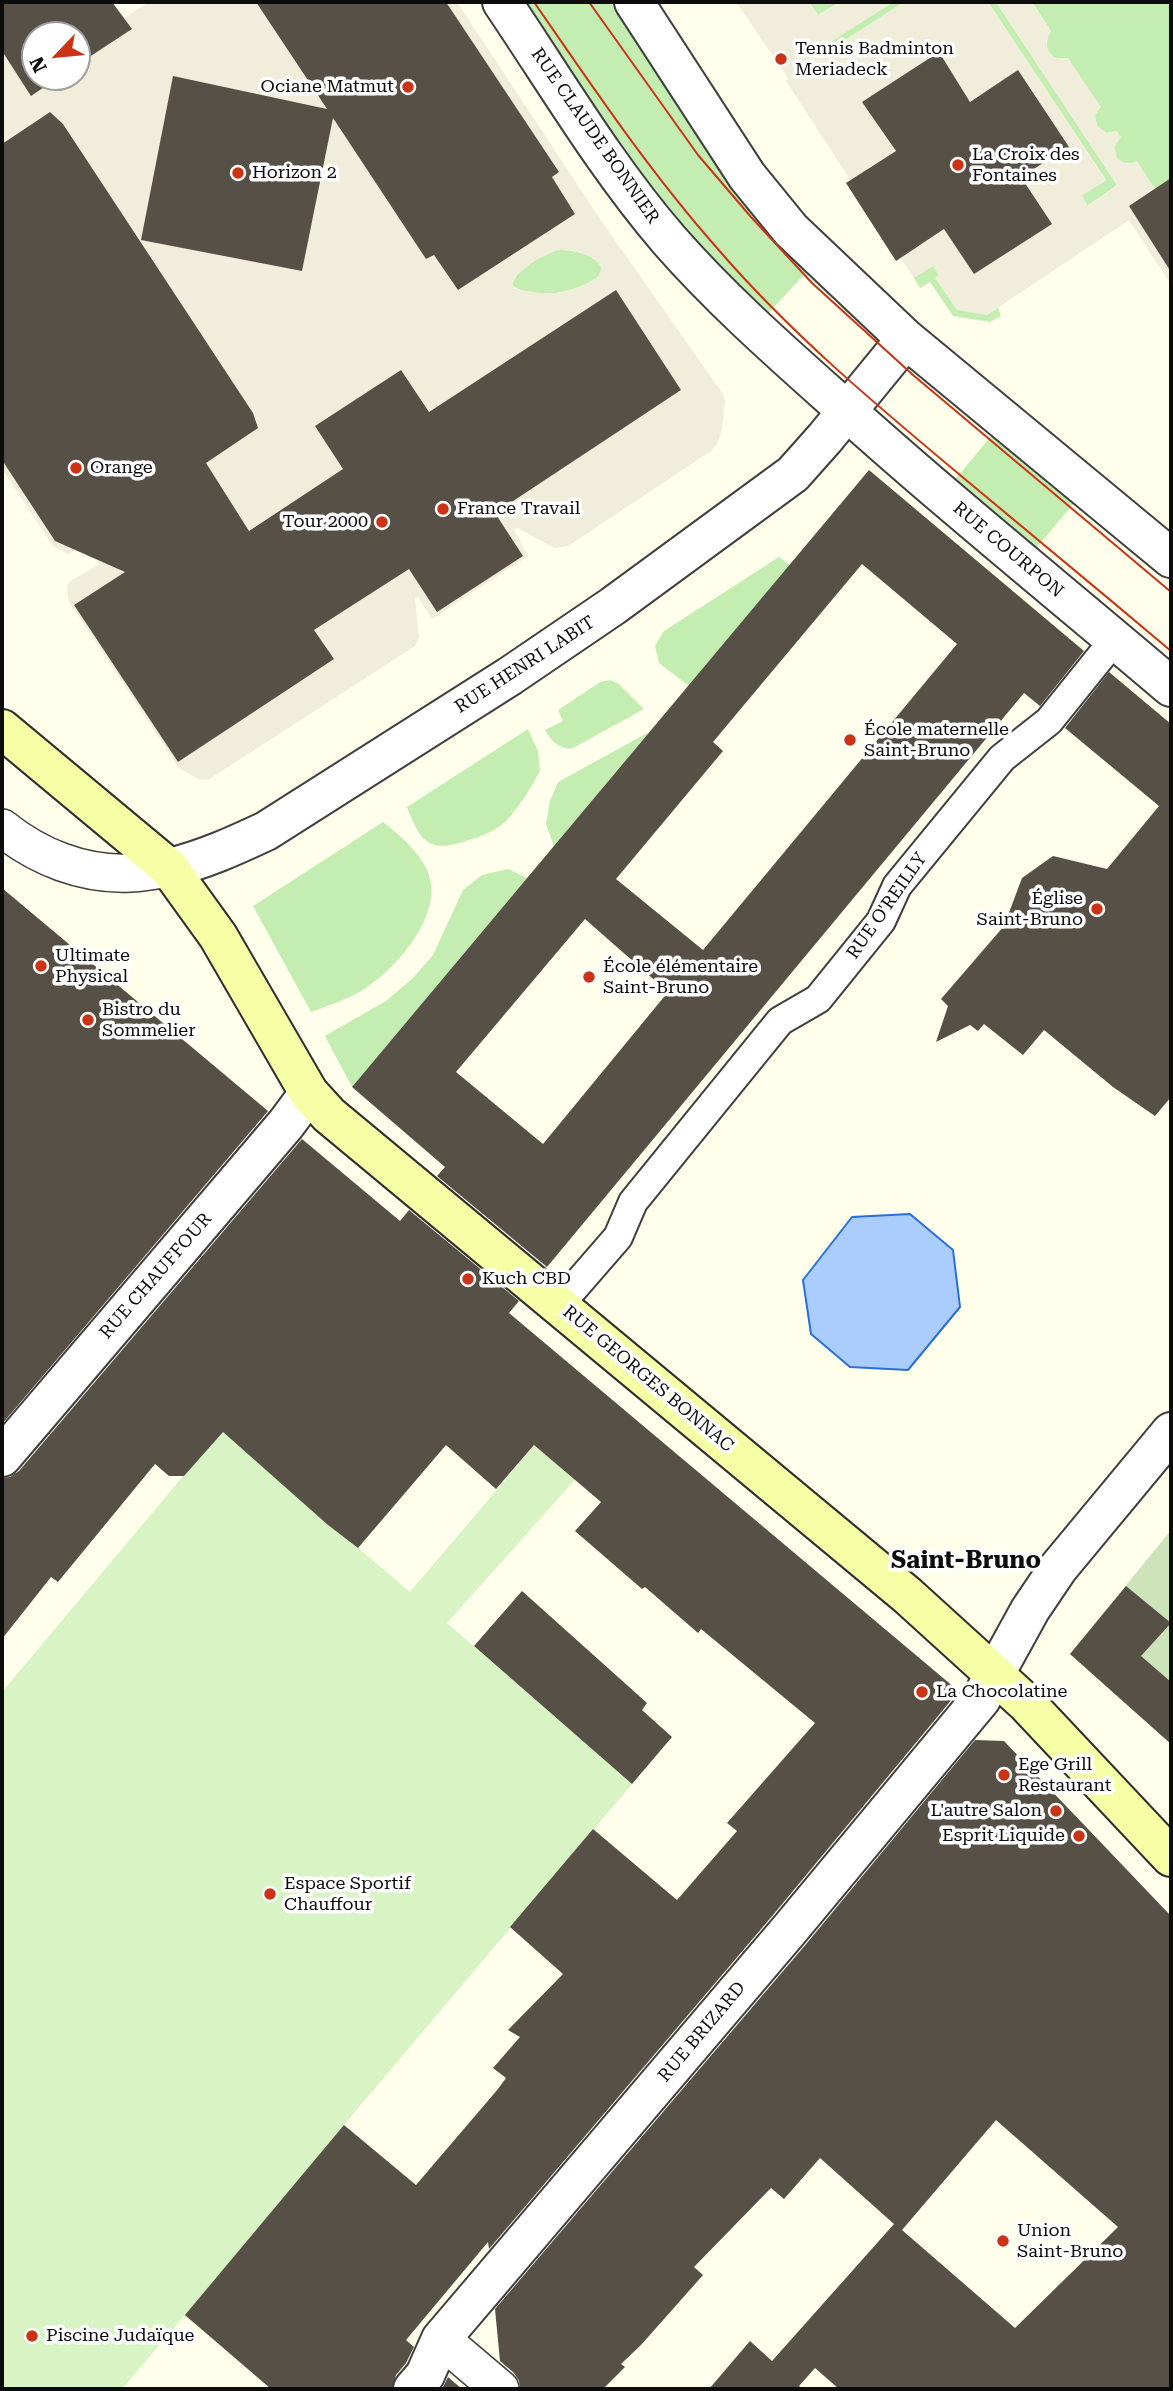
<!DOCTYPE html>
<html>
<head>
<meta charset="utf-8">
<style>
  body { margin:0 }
  #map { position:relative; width:1173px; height:2391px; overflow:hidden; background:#ffffeb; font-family:"Roboto Serif",serif }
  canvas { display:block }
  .frame { position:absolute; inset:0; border:4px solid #0c0c0c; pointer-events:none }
  .north { position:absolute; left:21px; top:21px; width:70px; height:70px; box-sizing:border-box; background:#fff; border:2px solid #9e9e9e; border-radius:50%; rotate:244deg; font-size:19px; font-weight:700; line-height:28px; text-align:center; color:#0c0c0c }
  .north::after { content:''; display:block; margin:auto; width:24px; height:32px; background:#ca3316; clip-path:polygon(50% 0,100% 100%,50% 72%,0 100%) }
</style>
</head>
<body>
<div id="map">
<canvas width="1173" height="2391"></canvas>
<div class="frame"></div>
<div class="north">N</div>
</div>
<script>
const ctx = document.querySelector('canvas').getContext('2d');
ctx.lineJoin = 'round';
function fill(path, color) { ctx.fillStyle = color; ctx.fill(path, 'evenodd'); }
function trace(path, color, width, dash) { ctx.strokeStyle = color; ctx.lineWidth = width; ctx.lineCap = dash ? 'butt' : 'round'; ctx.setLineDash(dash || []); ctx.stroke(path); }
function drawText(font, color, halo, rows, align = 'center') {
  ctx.font = font + ' "Roboto Serif",serif'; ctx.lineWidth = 7; ctx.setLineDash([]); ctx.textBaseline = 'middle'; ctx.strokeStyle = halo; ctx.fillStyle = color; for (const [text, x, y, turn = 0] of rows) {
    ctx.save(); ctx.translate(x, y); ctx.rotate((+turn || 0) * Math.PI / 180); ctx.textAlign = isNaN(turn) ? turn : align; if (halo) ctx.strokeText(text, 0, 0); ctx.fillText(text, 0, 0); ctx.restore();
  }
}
const green = new Path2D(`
  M520,2H615L811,267L765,317L708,258L654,191Z
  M809,2H840L818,15Z
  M893,2H904L821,56L817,50Z
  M988,2H996L1117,185L1087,206L1081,195L1106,180Z
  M1032,2H1171V208L1134,163H1124L1117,159L1114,147L1120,137L1117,131L1106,133L1097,126L1095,115L1099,108L1068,58C1049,62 1041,46 1051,31Z
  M557,250C573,250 593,252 602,268L598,277C579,292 532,302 512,285C516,269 541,256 557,250Z
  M933,265L940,276L936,277L987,315L998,308L1001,316L990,322L953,316L930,282L920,288L914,278Z
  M998,428L1079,497L1033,552L952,483Z
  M779,557L790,565L689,686L659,663L655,646L664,631Z
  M610,680L619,684L644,709L571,749C557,747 552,742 545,730L563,721L558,710L600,682Z
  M528,729L538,751L540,771C531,788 519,807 506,821C497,830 484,835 472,839C432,853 422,847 407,807Z
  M649,732L554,846L546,824L550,801L558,782Z
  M383,822C400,836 418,850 427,870C446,913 398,966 366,988C349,999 330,1005 311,1012L253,906Z
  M508,869L527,878L352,1087L325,1036L386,1001L413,978L433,955L463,890L482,875Z`);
const cemetery = new Path2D(`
  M1171,1530V1744L1070,1654Z`);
const pitch = new Path2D(`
  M589,1381L632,1416L447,1623L632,1784L327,2145L246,2314L220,2345L184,2316L122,2389H2V1692L221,1431L410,1592Z`);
const plaza = new Path2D(`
  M149,2H256L426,259L434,255L455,286L460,289L569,218L573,212L552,177L558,172L446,2H457L602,222L723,394L725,401L722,429L717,444L711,451L568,546L555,548L517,528L514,530L528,556L432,619L418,597L415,598L419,637L415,646L208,780L198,779L179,768L68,600L67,585L72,580L100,564L87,545L68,554L53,546L2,469V460L55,541L71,548L77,547L251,433L253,429V413L63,124L53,117H42L2,144V51L13,68L35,77H77V65L131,30L124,18ZM281,155L325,161L302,271ZM557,250H571L594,258L602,268L598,277L580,287L559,293H540L515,289L512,285L515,277L534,261ZM616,290L681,390L314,631L333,659L178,762L74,605L230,502L249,531L343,469L315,426L401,370L429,412Z
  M736,2H809L818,15L840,2H893L818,50L821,56L904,2H988L1106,181L1082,195L1088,206L1117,185L996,2H1032L1051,31L1046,41L1048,51L1054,57L1062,60L1068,58L1101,107L1095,115L1097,126L1106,133L1117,131L1121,137L1114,147L1117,159L1127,164L1137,161L1163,202L1171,208V285L1129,220L987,315L957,310L935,278L939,275L933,266L914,278L786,81L788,78ZM953,75L970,101L997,85L1047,161L1022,178L1037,202L945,229L919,246L869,168L895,151L877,124Z`);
const water = new Path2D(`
  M910,1214L953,1250L960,1307L908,1370L850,1367L811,1334L803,1280L852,1217Z`);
const building = new Path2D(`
  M2,2H112L132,29L77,65V35H35V77H59L31,96L2,51Z
  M256,2H446L559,172L552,177L575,214L458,290L434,255L426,259L333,118L302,271L141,240L173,76L327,109Z
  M939,52L970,102L1018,70L1069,147L1021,177L1052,224L974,274L944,229L896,261L846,183L896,151L862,102Z
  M50,112L63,124L253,413L258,428L206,463L249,531L343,469L315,426L401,370L429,412L616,290L681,390L495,513L523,556L437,612L409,569L314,630L334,659L178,762L74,605L125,572L55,541L2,460V144Z
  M1171,178V272L1129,206Z
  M869,470L1084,651L1040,706L1024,693L547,1267L437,1176L445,1167L352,1087ZM862,564L957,644L703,950L616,879L723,751L713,742ZM585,919L668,992L543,1144L456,1072Z
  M1109,672L1171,724V1097L1155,1116L1113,1087L1044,1030L1023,1055L984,1024L978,1031L970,1025L936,1042L948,1006L941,999L1004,926L1022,878L1053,856L1107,869L1159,806L1065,728Z
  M2,888L268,1111L2,1424Z
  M302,1139L400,1221L409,1210L519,1301L509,1313L955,1688L953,1698L773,1915L489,2249L488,2242L406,2340L414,2347L406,2363L396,2375L392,2389H271L185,2315L344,2125L416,2185L498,2089L506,2078L493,2068L520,2037L508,2030L563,1974L510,1927L593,1829L677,1900L737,1831L727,1823L815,1723L701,1629L698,1633L645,1587L642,1589L575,1531L601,1502L534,1445L496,1489L446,1445L358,1548L328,1525L223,1432L184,1476H169L155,1464L58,1582L51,1577L2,1639V1478L10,1477L19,1471Z
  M1126,1586L1171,1623L1141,1656L1171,1682V1744L1070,1654Z
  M522,1591L647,1703L642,1710L672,1737L632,1784L474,1646Z
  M975,1740L1004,1741L1171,1916V2389H839L815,2368L799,2386L803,2389H709L750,2341L772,2361L894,2224L820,2158L784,2199L771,2188L694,2267L703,2275L641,2345L621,2364L625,2367L603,2389H520L519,2381L514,2373L500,2361L495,2309L807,1943ZM996,2120L1118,2227L1015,2328L902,2230Z
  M448,2377L462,2389H442Z`);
const pedestrian = new Path2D(`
  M559,1305L618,1237L633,1202L780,1021L818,999L881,921L897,886L1002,758L1049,721L1115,639`);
const minor = new Path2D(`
  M2,828C38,857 83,875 130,873C143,873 156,870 169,868
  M441,2339L500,2389`);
const tertiary = new Path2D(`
  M502,2C556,82 606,167 669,240C718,296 774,346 829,395C940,496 1057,590 1171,687
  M634,2L747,176L791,230L906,339L1171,558
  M169,868C203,860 234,846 266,831L510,676L613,606L793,474L825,438L906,339
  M2,1457L286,1124L309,1093
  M413,2389L425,2375L441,2339L790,1929L981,1699L1030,1610L1059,1567L1171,1432`);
const secondary = new Path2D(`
  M2,729L169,868L218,936L309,1093L329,1115L907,1595L1027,1704L1171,1857`);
const tram = new Path2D(`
  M534,2C592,86 649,171 717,248C789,332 875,404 960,475C1031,534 1101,592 1171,651
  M589,2L698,155L751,217L812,283L913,375L1171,592`);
const markers = [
  [781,59,7,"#ca3316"],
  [408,87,7,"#ca3316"],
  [958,165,7,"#ca3316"],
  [238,173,7,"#ca3316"],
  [76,468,7,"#ca3316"],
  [443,509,7,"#ca3316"],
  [382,522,7,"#ca3316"],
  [850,740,7,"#ca3316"],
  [1097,909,7,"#ca3316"],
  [41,966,7,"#ca3316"],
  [589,977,7,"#ca3316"],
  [88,1020,7,"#ca3316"],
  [468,1279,7,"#ca3316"],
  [922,1692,7,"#ca3316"],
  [1004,1775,7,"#ca3316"],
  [1056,1811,7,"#ca3316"],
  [1079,1836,7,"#ca3316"],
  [270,1894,7,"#ca3316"],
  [1003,2241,7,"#ca3316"],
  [32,2336,7,"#ca3316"]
];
const poiNames = [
  ["Tennis Badminton",795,49],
  ["Meriadeck",795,70],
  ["Ociane Matmut",394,87,"right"],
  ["La Croix des",972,155],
  ["Fontaines",972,176],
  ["Horizon 2",252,173],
  ["Orange",90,468],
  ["France Travail",457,509],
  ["Tour 2000",368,522,"right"],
  ["École maternelle",864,730],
  ["Saint-Bruno",864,751],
  ["Église",1083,899,"right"],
  ["Saint-Bruno",1083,920,"right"],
  ["Ultimate",55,956],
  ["Physical",55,977],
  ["École élémentaire",603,967],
  ["Saint-Bruno",603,988],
  ["Bistro du",102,1010],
  ["Sommelier",102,1031],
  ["Kuch CBD",482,1279],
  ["La Chocolatine",936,1692],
  ["Ege Grill",1018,1765],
  ["Restaurant",1018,1786],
  ["L'autre Salon",1042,1811,"right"],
  ["Esprit Liquide",1065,1836,"right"],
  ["Espace Sportif",284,1884],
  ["Chauffour",284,1905],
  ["Union",1017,2231],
  ["Saint-Bruno",1017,2252],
  ["Piscine Judaïque",46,2336]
];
const streetNames = [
  ["RUE CLAUDE BONNIER",595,136,55],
  ["RUE COURPON",1008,550,40],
  ["RUE HENRI LABIT",525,665,-33],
  ["RUE O'REILLY",887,906,-55],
  ["RUE CHAUFFOUR",156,1276,-49],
  ["RUE GEORGES BONNAC",648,1379,40],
  ["RUE BRIZARD",702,2032,-50]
];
const districtNames = [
  ["Saint-Bruno",966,1561]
];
fill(green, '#c4eeb1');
fill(cemetery, '#cde3ba');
fill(pitch, '#d9f4c4');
fill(plaza, '#f0eeda');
fill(water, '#aacdfd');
trace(water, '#296fdb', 2);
fill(building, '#565047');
trace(pedestrian, '#3f3f3f', 32);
trace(minor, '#3f3f3f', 40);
trace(tertiary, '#3f3f3f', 42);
trace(secondary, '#2e2e2e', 42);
trace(pedestrian, '#fff', 28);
trace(minor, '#fff', 37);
trace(tertiary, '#fff', 38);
trace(secondary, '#f6ffa6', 38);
trace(tram, '#ca3316', 2);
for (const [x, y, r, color] of markers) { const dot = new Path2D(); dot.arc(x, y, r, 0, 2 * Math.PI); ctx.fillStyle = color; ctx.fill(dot); trace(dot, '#fff', 2.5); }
drawText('18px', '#0c0c0c', '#fff', poiNames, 'left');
drawText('18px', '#0c0c0c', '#fff', streetNames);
drawText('bold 24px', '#0c0c0c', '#fff', districtNames);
</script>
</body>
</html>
